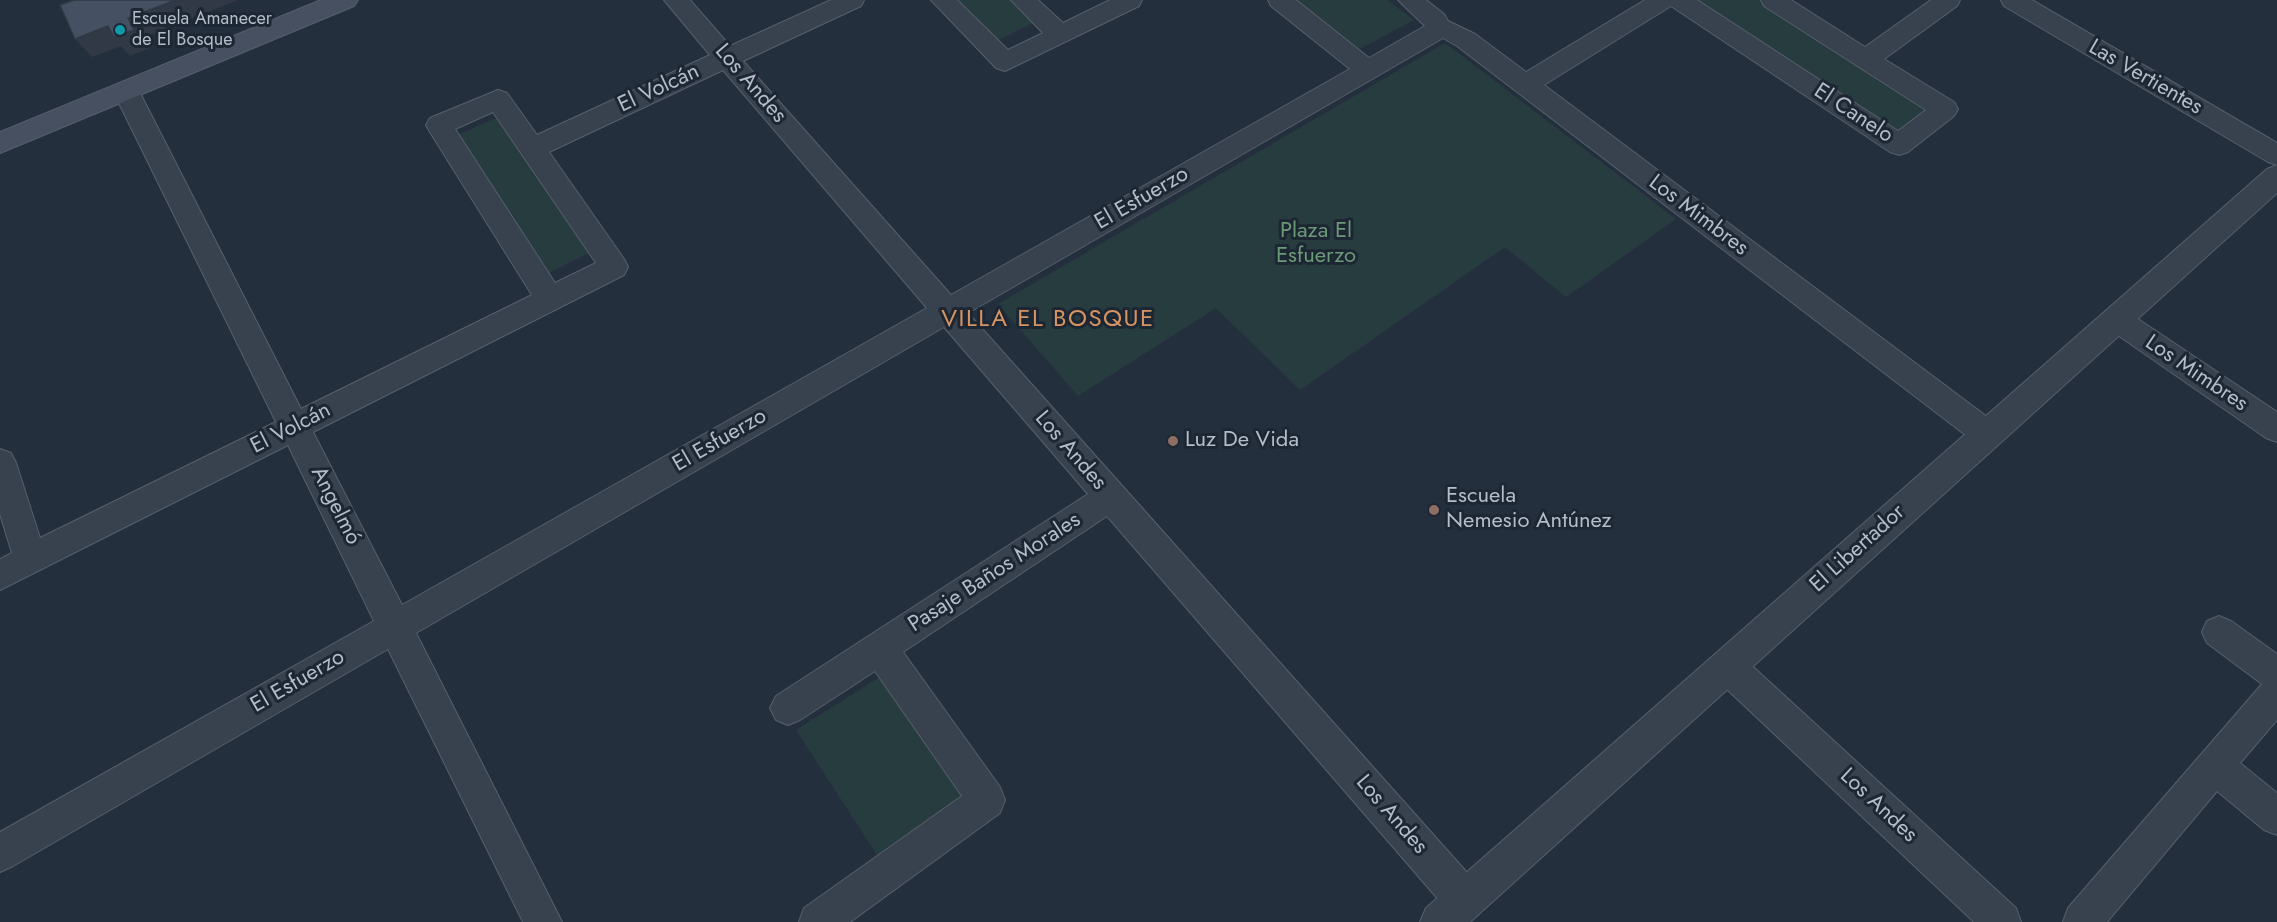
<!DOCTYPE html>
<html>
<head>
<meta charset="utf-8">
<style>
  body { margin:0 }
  canvas { display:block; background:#242f3e }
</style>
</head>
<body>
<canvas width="2277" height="922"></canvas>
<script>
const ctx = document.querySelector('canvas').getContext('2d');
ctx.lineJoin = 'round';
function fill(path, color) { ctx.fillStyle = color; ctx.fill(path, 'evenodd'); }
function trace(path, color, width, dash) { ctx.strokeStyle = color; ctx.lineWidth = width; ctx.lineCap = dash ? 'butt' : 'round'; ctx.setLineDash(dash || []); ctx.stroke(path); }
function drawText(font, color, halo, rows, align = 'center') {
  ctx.font = font + ' Jost,sans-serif'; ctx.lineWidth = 6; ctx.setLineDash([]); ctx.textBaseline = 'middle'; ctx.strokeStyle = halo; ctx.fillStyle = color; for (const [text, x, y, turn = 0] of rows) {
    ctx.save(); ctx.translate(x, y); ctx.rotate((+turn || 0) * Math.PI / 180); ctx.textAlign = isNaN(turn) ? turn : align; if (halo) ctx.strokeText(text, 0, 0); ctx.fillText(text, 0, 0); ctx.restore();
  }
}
const green = new Path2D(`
  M950,0H1012L1035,22L993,43Z
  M1292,0H1387L1414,20L1356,51Z
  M1680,0H1773L1945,109L1899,145Z
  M1445,43L1676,219L1566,297L1505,247L1300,390L1216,308L1078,396L998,304Z
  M503,115L595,250L545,275L455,136Z
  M886,673L968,795L879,858L796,730Z`);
const minor = new Path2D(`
  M664,0H690L730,46L831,0H864L861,6L743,61L951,295L1350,69L1271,6L1268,0H1296L1369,58L1425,26L1398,0H1426L1444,14L1448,21L1475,34L1526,72L1645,0H1697L1898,131L1926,110L1764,6L1761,0H1791L1865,47L1931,0H1960L1957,6L1884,59L1954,102L1958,109L1954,116L1908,152L1899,155L1890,152L1671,6L1544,85L1998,425L2003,434L1998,443L1987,447L1976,443L1457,46L1443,38L968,313L1479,886L1484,900L1479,914L1465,919L1451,914L1107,516L903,652L1000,787L1005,800L1000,813L850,922H799L804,908L962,796L875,671L800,720L788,725L776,720L770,708L776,696L1088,494L944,327L416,633L562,922H523L388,649L13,866L0,872V832L374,621L288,445L0,590V559L12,553L0,514V449L11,453L16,463L40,538L276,422L113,91L117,85L126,82L135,85L139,91L301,409L532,295L430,132L426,125L430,118L498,90L507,93L537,135L710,55ZM723,70L927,308L402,605L313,432L624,275L628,267L624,259L549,152ZM493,112L596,263L555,283L455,129Z
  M931,0H957L1008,50L1043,33L1011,0H1038L1063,23L1110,0H1142L1139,6L1005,71L996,68Z
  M2001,0H2032L2277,143V165L2268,162L2004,6Z
  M2116,307L2126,311L2277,412V442L2266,438L2106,327L2101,319L2106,311Z
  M2219,616L2231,621L2277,654V720L2240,763L2277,793V835L2264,830L2217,791L2107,922H2063L2068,908L2262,684L2207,643L2202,632L2207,621Z
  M1727,650L1739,654L2016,908L2021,922H1974L1715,678L1710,666L1715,654Z`);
const tertiary = new Path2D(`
  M2277,165V193L1470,922H1420L1426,908L2267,169Z`);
const secondary = new Path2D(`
  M321,0H358L354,6L0,153V132Z`);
const shadedWall = new Path2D(`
  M176,0H238L144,37L149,48L130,56L121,46L92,57L75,39Z`);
const building = new Path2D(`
  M74,0H176L128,18L134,30L114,37L108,26L75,39L60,5Z`);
const markers = [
  [120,30,6,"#0f9aa8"],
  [1173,441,6,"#8d6e63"],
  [1434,510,6,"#8d6e63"]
];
const farPoinames = [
  ["Escuela Amanecer",132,20],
  ["de El Bosque",132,41]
];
const streetNames = [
  ["Las Vertientes",2145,78,30],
  ["Los Andes",750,84,49],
  ["El Volcán",659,89,-25],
  ["El Canelo",1853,114,33],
  ["El Esfuerzo",1142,199,-30],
  ["Los Mimbres",1698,216,37],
  ["Los Mimbres",2196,374,34],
  ["El Volcán",291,429,-27],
  ["El Esfuerzo",720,441,-30],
  ["Los Andes",1070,451,49],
  ["Angelmó",335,506,63],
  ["El Libertador",1858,549,-42],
  ["Pasaje Baños Morales",995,573,-33],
  ["El Esfuerzo",298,682,-30],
  ["Los Andes",1878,806,43],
  ["Los Andes",1391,815,49]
];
const parkNames = [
  ["Plaza El",1316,232],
  ["Esfuerzo",1316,257]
];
const poiNames = [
  ["Luz De Vida",1185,441],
  ["Escuela",1446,497],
  ["Nemesio Antúnez",1446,522]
];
const neighbourhoodNames = [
  ["VILLA EL BOSQUE",1048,320]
];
fill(green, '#263c3f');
trace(minor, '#565f6c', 2);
trace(tertiary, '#565f6c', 2);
trace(secondary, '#565f6c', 2);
fill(minor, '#38414e');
fill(tertiary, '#38414e');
fill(secondary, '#465061');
fill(shadedWall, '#303945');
fill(building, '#455162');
trace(building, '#303945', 1.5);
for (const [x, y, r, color] of markers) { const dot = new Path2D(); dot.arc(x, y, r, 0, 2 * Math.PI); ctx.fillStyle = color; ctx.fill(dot); trace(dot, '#1d2633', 2); }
drawText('18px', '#b4bcc9', '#1d2633', farPoinames, 'left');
drawText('22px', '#b4bcc9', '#1d2633', streetNames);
drawText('22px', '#6b9a76', '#1d2633', parkNames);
drawText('22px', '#b4bcc9', '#1d2633', poiNames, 'left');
ctx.letterSpacing = '1.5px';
drawText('24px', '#d59563', '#1d2633', neighbourhoodNames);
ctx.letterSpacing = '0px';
</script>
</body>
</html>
